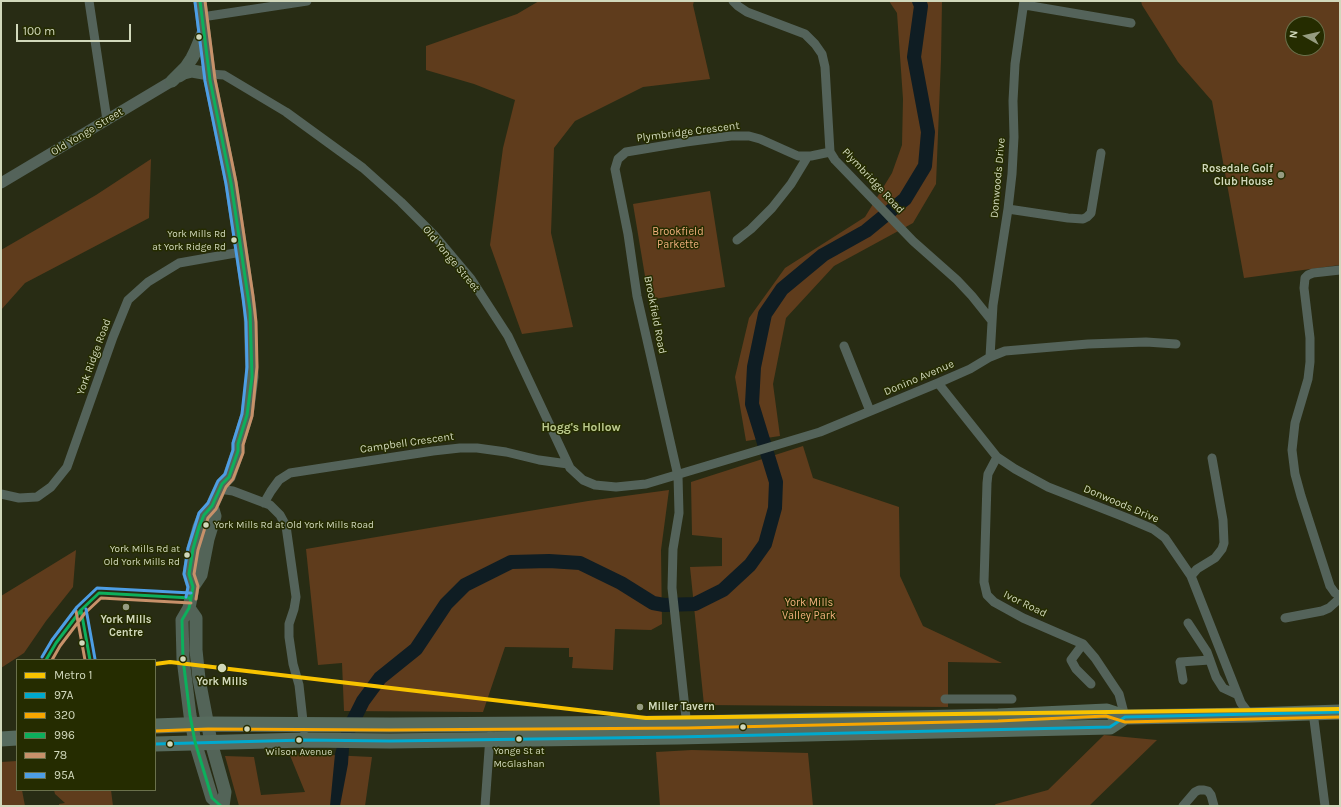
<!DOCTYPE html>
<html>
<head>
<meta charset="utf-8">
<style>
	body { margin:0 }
	#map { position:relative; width:1341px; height:807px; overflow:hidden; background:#282c14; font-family:Karla,sans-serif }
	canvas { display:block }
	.frame { position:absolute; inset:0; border:2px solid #d1d8bb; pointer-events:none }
	.legend { position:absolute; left:16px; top:659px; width:140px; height:132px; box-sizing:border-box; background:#252c00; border:1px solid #6a714b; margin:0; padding:5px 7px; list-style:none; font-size:12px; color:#d1d8bb }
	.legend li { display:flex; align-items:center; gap:8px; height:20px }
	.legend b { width:20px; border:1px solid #6a714b }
	.north { position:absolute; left:1285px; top:16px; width:40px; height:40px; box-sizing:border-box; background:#252c00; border:1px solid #6a714b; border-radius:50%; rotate:278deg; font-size:11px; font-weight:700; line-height:16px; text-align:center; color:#d1d8bb }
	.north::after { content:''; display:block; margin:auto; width:14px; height:18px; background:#969c81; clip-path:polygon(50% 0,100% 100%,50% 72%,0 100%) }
	.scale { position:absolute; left:16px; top:24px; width:115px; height:18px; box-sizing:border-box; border:2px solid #d1d8bb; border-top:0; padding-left:5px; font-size:12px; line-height:14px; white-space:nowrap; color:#d1d8bb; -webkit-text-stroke:3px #252c00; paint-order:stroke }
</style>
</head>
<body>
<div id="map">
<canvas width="1341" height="807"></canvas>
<div class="frame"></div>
<ul class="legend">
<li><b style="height:5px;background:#f8c300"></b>Metro 1</li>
<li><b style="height:5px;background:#00a9ce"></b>97A</li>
<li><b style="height:5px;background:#f7a600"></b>320</li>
<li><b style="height:5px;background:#0daf5c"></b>996</li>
<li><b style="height:5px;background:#c7916a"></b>78</li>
<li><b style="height:5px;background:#4d9ee5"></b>95A</li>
</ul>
<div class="north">N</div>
<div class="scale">100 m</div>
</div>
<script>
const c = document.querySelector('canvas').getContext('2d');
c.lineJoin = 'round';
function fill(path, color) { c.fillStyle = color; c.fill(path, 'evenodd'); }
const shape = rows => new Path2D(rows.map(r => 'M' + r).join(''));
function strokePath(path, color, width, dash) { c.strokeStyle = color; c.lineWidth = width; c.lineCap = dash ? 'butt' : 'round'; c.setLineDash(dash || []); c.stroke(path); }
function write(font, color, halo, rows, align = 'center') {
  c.font = font + ' Karla,sans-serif'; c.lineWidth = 3; c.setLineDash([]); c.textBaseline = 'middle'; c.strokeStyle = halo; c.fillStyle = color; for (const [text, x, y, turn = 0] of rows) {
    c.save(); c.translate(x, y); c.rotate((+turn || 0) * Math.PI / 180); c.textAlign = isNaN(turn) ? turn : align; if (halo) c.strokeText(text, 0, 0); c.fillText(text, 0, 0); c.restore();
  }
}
fill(shape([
	[539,1,694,1,693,5,710,79,643,87,575,121,554,148,551,233,573,327,522,334,490,245,503,148,515,100,474,84,426,70,426,46,517,14],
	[889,1,942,1,941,60,936,184,913,223,834,266,786,318,773,384,780,436,746,441,735,377,749,318,785,268,865,217,892,173,902,145,903,99,897,13],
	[1141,1,1340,1,1340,265,1244,278,1212,101,1178,62,1142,5],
	[1293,24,1317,24,1317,48,1293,48],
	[151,159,149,218,25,283,1,310,1,250,96,195],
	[710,191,725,287,649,300,633,204],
	[803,446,813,478,899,507,900,576,923,626,1002,663,948,662,948,707,704,705,690,567,722,566,722,538,692,535,691,482],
	[669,490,661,550,662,624,651,630,615,629,613,670,572,668,573,657,569,657,569,648,505,647,483,712,344,711,342,663,318,665,306,549,588,501],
	[76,550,73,587,46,621,24,653,1,668,1,596],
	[1104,735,1157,740,1089,806,993,806,996,804,1048,790],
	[692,750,808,753,813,806,660,806,656,752],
	[289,753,372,757,365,806,239,806,225,756,254,757,261,795,305,792],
	[17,761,17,790,22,790,25,806,1,806,1,762],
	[54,790,111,790,113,806,59,806,59,804,65,803,55,794]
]), '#5f3c1c');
fill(shape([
	[357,713,355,728,349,748,348,764,340,806,330,806,335,754,339,739,343,726]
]), '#0f1d23');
strokePath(shape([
	[349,729,363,701,380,678,416,649,446,604,465,585,511,562,549,561,580,563,621,583,653,603,664,605,695,604,723,590,750,565,765,544,775,508,776,482,752,404,754,367,765,314,782,289,823,255,866,231,905,199,925,166,928,132,914,57,921,6,919,1]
]), '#0f1d23', 14);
strokePath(shape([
	[89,1,107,120],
	[733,1,738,6,747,12,805,34,815,44,822,54,825,67,830,152,835,160,913,241,957,280,972,296,992,321],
	[1025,5,1131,23],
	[202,17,307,1],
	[209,74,224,75,286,112,363,168,401,202,434,235,471,279,508,336,570,468,583,480,595,485,616,487,646,484,820,432,938,383,970,369,990,357,1005,351,1088,344,1146,342,1176,344],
	[1008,209,1068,218,1083,219,1087,217,1091,213,1101,153],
	[737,240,751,229,772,208,791,184,808,156],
	[1340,270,1313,273,1308,275,1305,278,1304,288,1310,338,1310,362,1308,379,1295,423,1292,450,1295,474,1301,496,1330,586,1335,593,1340,596],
	[844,346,870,411],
	[990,357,993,305,1008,209,1012,174,1014,137,1013,101,1015,64,1024,1],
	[938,383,997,457,1015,469,1048,487,1127,518,1153,529,1165,538,1191,576,1241,703,1250,715],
	[997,457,988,474,987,483,984,582,987,595,994,602,1023,618,1083,644,1095,658,1119,694,1125,717],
	[219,489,233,491,270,505,280,515,286,526,296,597,294,609,289,624,289,637,293,664,299,685,304,730],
	[1,494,19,498,37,497,51,487,67,467,113,337,128,300,148,282,179,263,241,252],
	[264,503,271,491,279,480,290,473,433,451,460,448,477,448,506,452,539,460,568,464],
	[1191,576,1197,569,1215,558,1222,549,1224,543,1223,520,1212,458],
	[1285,618,1322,611,1329,608,1340,598],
	[1188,623,1207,652,1216,677,1223,688,1238,695],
	[1083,644,1071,660,1076,669,1091,684],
	[1183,680,1180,662,1210,660],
	[945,699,1012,699],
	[1313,712,1325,806],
	[687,727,672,588,673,549,679,513,678,476,637,296,628,234,615,169,618,159,626,152,686,142,731,136,749,136,760,139,798,156,811,156,830,152],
	[485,806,490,736],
	[1183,806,1195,792,1199,790,1204,790,1208,791,1211,795,1214,806]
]), '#54635a', 9);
strokePath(shape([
	[1,183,172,81]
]), '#54635a', 11);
strokePath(shape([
	[200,1,210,80,231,183,250,310,251,345,252,377,247,415,238,444,238,451,229,477,222,484,212,506,204,515,199,527,193,549,189,574,193,587,191,598,189,608,182,620,183,659,190,715,195,742,212,798,221,806],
	[179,76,184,73,192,71,209,74],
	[172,81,186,67,192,58,195,52,203,33],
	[193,587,201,575,208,539,215,516,212,506],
	[189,608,196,618,196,650,199,679,211,742,225,792,223,806]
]), '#536458', 13);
strokePath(shape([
	[155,726,208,724,390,725,687,723,998,716,1107,711,1125,717,1250,715,1340,712],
	[1,739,17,738],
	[155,744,305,740,390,741,677,737,1110,727,1125,717]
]), '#576b5e', 15);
strokePath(shape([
	[155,744,305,740,390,741,677,737,1110,727,1125,717,1340,712]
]), '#00a9ce', 3);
strokePath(shape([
	[155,731,208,729,390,730,687,728,998,721,1106,716,1125,722,1340,717]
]), '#f7a600', 3);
strokePath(shape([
	[200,1,210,80,231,183,250,310,252,377,247,415,238,444,238,451,229,477,222,484,212,506,204,515,199,527,193,549,189,574,193,587,191,598,189,608,182,620,183,659,190,715,195,742,212,798,221,806],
	[81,610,90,660],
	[46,660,56,643,81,610,99,593,191,598]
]), '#0daf5c', 3);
strokePath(shape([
	[196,599,198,586,194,574,198,550,208,518,216,509,226,487,233,479,243,453,243,445,252,416,257,367,256,322,253,296,236,182,215,79,205,1],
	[76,611,85,660],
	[52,660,60,646,85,613,101,598,191,603]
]), '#c7916a', 3);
strokePath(shape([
	[186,597,188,587,184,574,188,548,199,513,208,503,218,481,225,474,233,450,233,443,242,414,247,367,246,322,243,298,226,184,205,81,195,2],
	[86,609,95,659],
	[42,657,52,640,77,607,97,588,191,593]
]), '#4d9ee5', 3);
strokePath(shape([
	[155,664,170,662,646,718,1340,709]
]), '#f8c300', 4);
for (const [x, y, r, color] of [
	[199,37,3.5,"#d1d8bb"],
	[1281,175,4,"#969c81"],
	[234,240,3.5,"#d1d8bb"],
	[206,525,3.5,"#d1d8bb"],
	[187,555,3.5,"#d1d8bb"],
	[126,607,4,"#969c81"],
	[82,643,3.5,"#d1d8bb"],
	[183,659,3.5,"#d1d8bb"],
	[222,668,5,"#d1d8bb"],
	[640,707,4,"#969c81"],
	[743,727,3.5,"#d1d8bb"],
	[247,729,3.5,"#d1d8bb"],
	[519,739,3.5,"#d1d8bb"],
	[299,740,3.5,"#d1d8bb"],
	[170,744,3.5,"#d1d8bb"]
]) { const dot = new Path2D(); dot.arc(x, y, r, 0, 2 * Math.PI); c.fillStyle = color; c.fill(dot); strokePath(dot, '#252c00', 1.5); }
write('10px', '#d1d8bb', '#252c00', [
	["York Mills Rd",226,234],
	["at York Ridge Rd",226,247],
	["York Mills Rd at Old York Mills Road",214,525,"left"],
	["York Mills Rd at",180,549],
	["Old York Mills Rd",180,562],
	["Yonge St at",519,751,"center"],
	["McGlashan",519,764,"center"],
	["Wilson Avenue",299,752,"center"]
], 'right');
write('11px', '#d1d8bb', '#252c00', [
	["Old Yonge Street",87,132,-31],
	["Plymbridge Crescent",688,132,-7],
	["Donwoods Drive",998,178,-85],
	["Plymbridge Road",873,181,47],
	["Old Yonge Street",451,259,50],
	["Brookfield Road",655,315,79],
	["York Ridge Road",94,357,-70],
	["Donino Avenue",919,378,-23],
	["Campbell Crescent",407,443,-8],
	["Donwoods Drive",1121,504,23],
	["Ivor Road",1025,604,26]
]);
write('bold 11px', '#d1d8bb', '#252c00', [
	["Rosedale Golf",1273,169],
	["Club House",1273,182],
	["York Mills",126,620,"center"],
	["Centre",126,633,"center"],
	["Miller Tavern",648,707,"left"]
], 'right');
write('11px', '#f0af7c', '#252c00', [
	["Brookfield",678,232],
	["Parkette",678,245],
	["York Mills",809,603],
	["Valley Park",809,616]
]);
write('bold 11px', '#d1d8bb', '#252c00', [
	["York Mills",222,682]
]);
write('bold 12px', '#bcca8e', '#252c00', [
	["Hogg's Hollow",581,428]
]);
</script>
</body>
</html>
